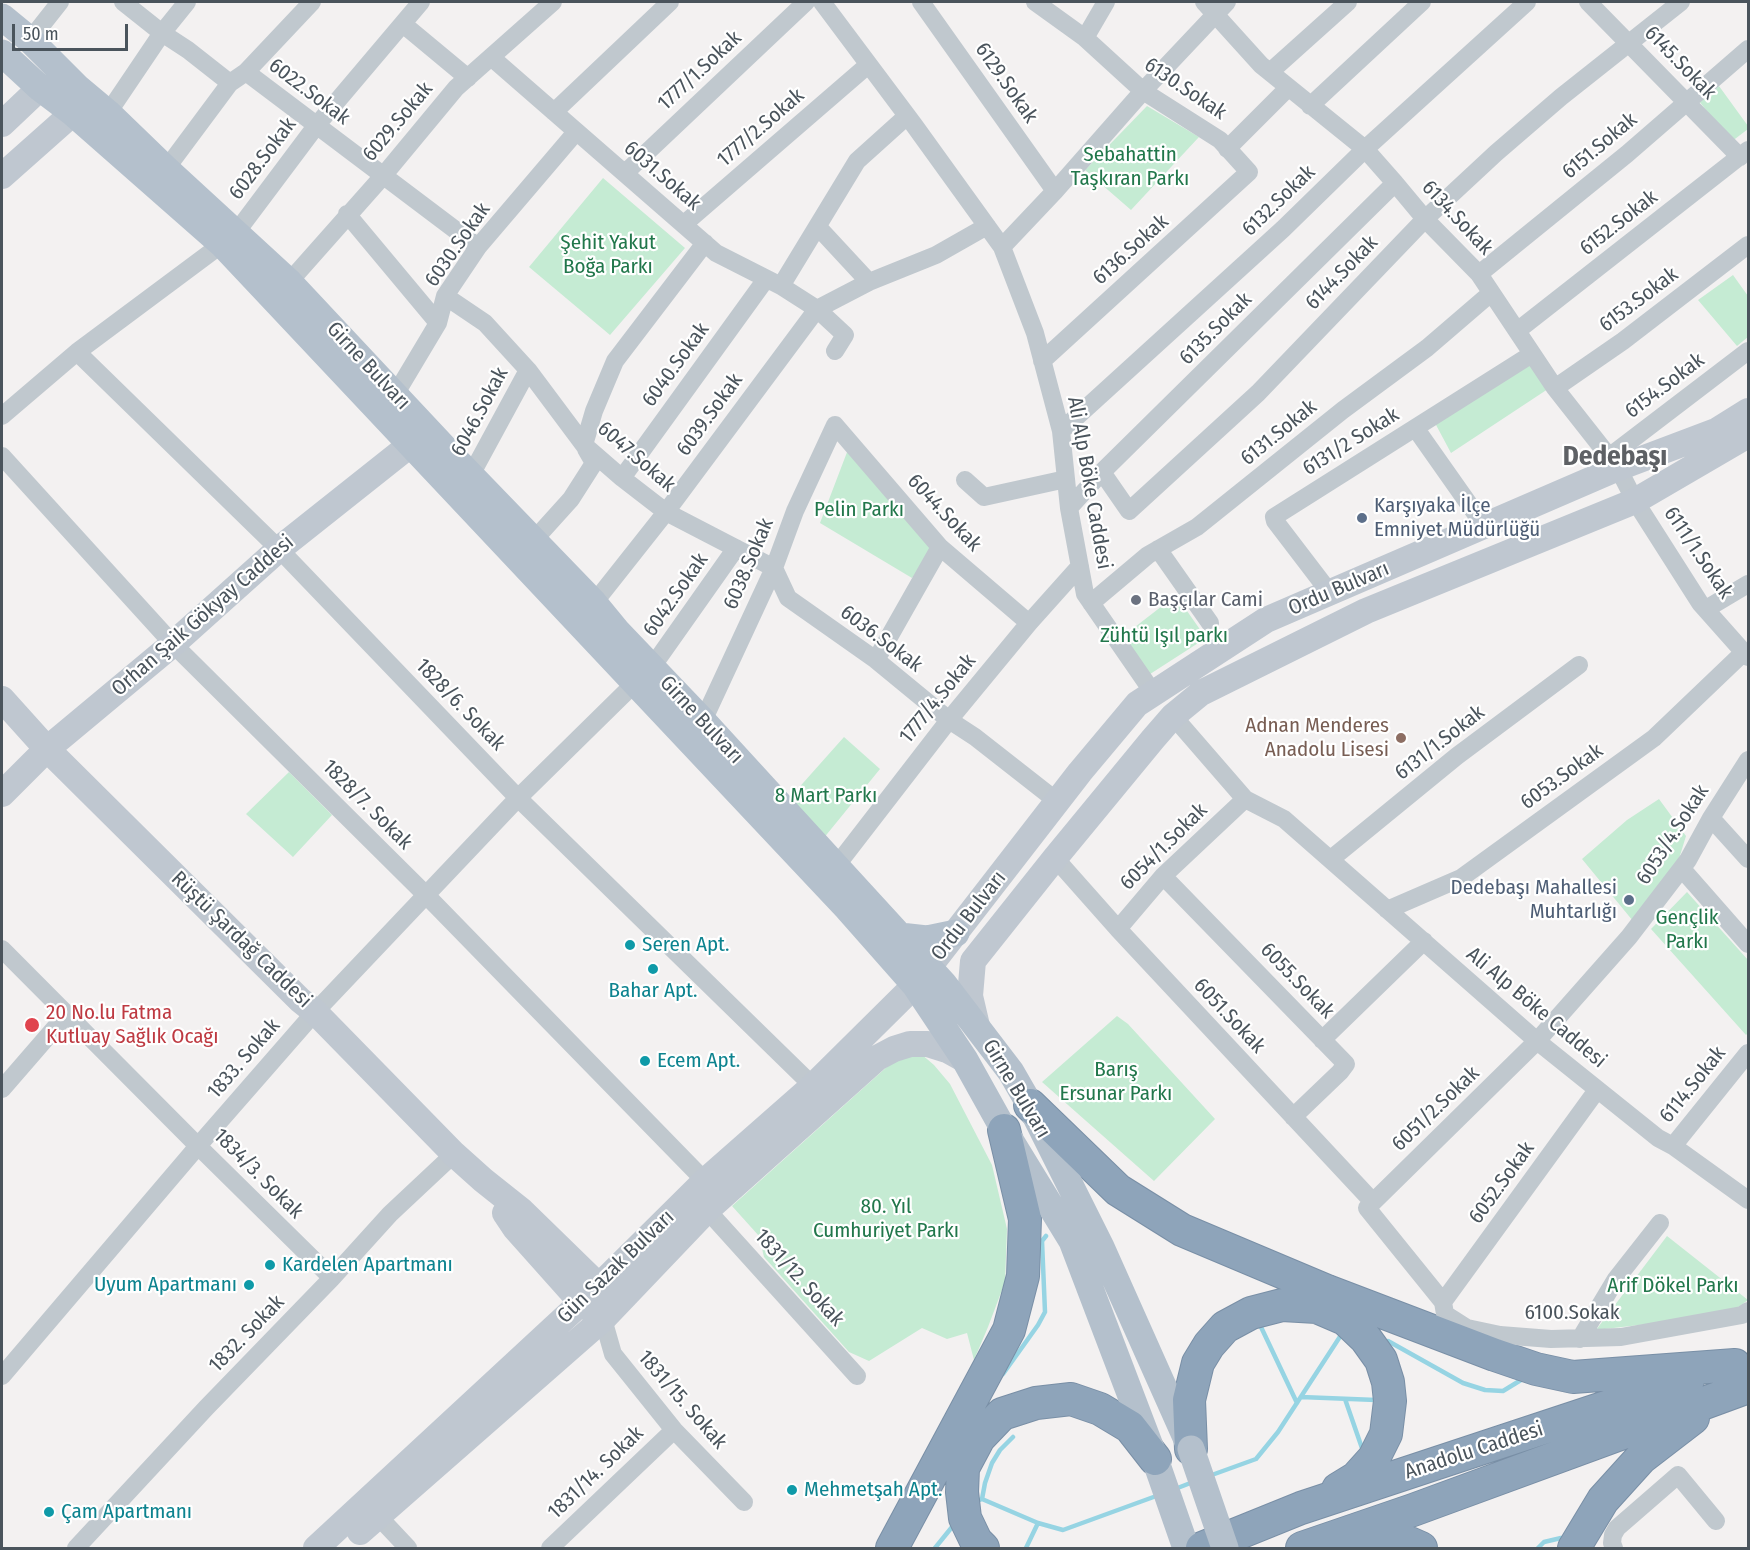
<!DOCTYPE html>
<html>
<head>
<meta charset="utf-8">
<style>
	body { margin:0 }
	#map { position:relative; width:1750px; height:1550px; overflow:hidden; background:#f3f1f1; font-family:"Fira Sans Condensed",sans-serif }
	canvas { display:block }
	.frame { position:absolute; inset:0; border:3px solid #4a545c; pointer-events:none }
	.scale { position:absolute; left:12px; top:24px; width:116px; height:27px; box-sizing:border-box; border:3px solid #4a545c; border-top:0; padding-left:8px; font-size:18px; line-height:21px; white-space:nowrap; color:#4a545c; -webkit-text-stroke:4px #fff; paint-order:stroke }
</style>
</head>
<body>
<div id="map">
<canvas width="1750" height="1550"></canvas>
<div class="frame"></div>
<div class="scale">50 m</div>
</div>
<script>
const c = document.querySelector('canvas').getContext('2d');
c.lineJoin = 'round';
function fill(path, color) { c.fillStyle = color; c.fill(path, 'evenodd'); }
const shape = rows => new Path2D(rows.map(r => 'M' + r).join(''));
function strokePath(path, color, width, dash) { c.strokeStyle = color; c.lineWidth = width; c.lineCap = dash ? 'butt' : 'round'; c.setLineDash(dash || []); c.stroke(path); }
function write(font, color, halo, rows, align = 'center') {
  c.font = font + ' "Fira Sans Condensed",sans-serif'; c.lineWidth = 4.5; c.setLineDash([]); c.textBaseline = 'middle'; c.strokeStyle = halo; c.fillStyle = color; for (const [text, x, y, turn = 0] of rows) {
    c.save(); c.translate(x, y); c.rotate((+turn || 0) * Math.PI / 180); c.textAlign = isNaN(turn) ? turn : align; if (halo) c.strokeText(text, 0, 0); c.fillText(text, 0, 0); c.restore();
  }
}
fill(shape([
	[1719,86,1748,126,1748,129,1731,142,1699,101],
	[1147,106,1199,137,1131,210,1085,170],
	[603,178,685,248,610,335,529,267],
	[1733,275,1748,296,1748,337,1737,346,1698,300],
	[1533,358,1551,387,1451,453,1435,423],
	[849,447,934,549,912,578,820,523],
	[1175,596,1187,611,1206,638,1147,676,1122,637],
	[844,737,880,769,823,839,787,801],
	[289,772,332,815,293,857,246,814],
	[1659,799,1686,836,1678,862,1633,921,1582,859,1627,820],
	[1687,892,1748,960,1748,1033,1746,1035,1651,929],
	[1117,1016,1128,1024,1215,1119,1154,1181,1042,1082],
	[920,1053,934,1065,950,1084,992,1165,1007,1229,1005,1282,988,1327,974,1360,967,1333,947,1339,922,1328,869,1361,849,1352,764,1257,759,1236,732,1206,899,1056],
	[1667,1236,1748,1300,1733,1311,1674,1321,1596,1330]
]), '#c5ebd3');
strokePath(shape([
	[1261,1327,1297,1403],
	[1388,1341,1463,1383,1485,1390,1503,1391,1521,1380],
	[1003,1374,1038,1325,1045,1312,1042,1241,1046,1236],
	[1301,1397,1376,1400],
	[1345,1399,1363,1451],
	[1209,1476,1256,1459,1278,1432,1343,1332],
	[1175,1489,1193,1482],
	[982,1499,985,1483,992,1463,1000,1450,1013,1437],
	[977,1501,982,1499,1038,1523,1063,1530,1159,1495],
	[935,1548,952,1527],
	[1026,1548,1038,1523],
	[1538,1548,1544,1542,1561,1538]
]), '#96d4e3', 4.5);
const highway = shape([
	[1030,1105,1118,1190,1182,1230,1327,1291,1495,1355,1536,1369,1573,1377,1735,1365],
	[1191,1449,1189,1400,1198,1363,1209,1345,1225,1327,1251,1313,1282,1305,1317,1307,1345,1319,1366,1339,1381,1360,1388,1382,1390,1401,1386,1434,1374,1458,1356,1478,1338,1489],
	[1355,1537,1377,1536,1396,1537,1421,1548],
	[892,1548,1009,1330,1023,1276,1025,1219,1004,1130],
	[983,1548,976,1541,965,1518,962,1492,963,1468,979,1438,1002,1414,1036,1403,1071,1399,1100,1409,1130,1427,1155,1459],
	[1202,1548,1301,1508,1688,1380],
	[1302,1548,1413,1510,1748,1387],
	[1574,1548,1603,1500,1641,1458,1693,1418]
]);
strokePath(highway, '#798fa6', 34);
strokePath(shape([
	[123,2,162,33,188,50,230,83,246,72,478,247],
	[822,2,914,125,1002,247,1035,333,1061,431,1069,508,1085,594,1154,694],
	[921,2,1055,191],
	[1035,2,1085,38,1143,91,1220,140,1249,172,1042,361],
	[1204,2,1261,65,1365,149,1395,183,1425,219,1479,274,1555,388,1618,468,1635,501,1700,603,1748,657],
	[1588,2,1740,157],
	[403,24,468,78],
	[1085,38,1106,2],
	[30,40,60,2],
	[491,57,716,253,781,286,817,309,845,335,835,351],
	[246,72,312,2],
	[1270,72,1348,2],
	[1310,106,1422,2],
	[554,112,670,2],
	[108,113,162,33,187,2],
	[1227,149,1288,88],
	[166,169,230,83],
	[625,173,806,2],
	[347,214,438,323],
	[684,224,868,65],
	[818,227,869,282],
	[235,234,316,126,421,2],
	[1002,247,1055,191,1143,91,1227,2],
	[1479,274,1627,154,1748,49],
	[289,282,383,176,456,88,553,2],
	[781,286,857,161,907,116],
	[445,296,485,323,528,370,584,445,622,478,666,512,774,568],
	[1517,331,1748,150],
	[77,352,279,549,518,798,813,1086],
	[1555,388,1623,341,1748,245],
	[395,395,438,323,445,296,478,247,576,132],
	[2,416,77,352,222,244],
	[1416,429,1485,527],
	[1061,431,1283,229,1365,149,1527,2],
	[584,445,594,411,615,361,705,243],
	[2,456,173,644,426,895,705,1181],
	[1609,457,1748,351],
	[1102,472,1129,511,1258,393,1425,219,1496,153,1561,97,1681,2],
	[471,475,528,370],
	[622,478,766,279],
	[965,480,984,497,1066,479],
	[1069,508,1102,472,1395,183],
	[534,540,571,499,594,463,586,449],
	[1158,549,1210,623],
	[774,568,788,598,876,660,949,720,975,737,1058,802],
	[1330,593,1275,521,1274,517,1532,354],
	[594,603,666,512,817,309,869,282,936,255,987,226],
	[1091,603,1148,555,1197,527,1343,410,1427,348,1491,293],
	[1706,609,1748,584],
	[876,660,940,547],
	[652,667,736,548],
	[1173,716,1245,799,1284,819,1537,1041,1658,1138,1673,1146,1748,1200],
	[703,721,774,568,795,511,835,425,940,547,1029,623],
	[1711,818,1748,859],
	[1055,858,1118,929,1373,1202],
	[1331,859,1457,756,1579,665],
	[837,865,949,720,1029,623,1080,566],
	[1682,869,1748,944],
	[1163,876,1346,1064,1340,1072,1293,1117],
	[1387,910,1461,878,1654,738,1744,652],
	[1118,929,1163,876,1245,799],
	[2,949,198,1146,332,1278],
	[1322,1040,1424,941],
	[2,1089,67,1014],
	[1673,1146,1748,1053],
	[707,1210,857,1376],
	[1443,1302,1367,1208,1537,1041,1629,937,1688,860,1711,818,1748,760],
	[1443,1302,1445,1314,1467,1328,1500,1335,1551,1339,1621,1337,1742,1315,1748,1311],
	[1443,1302,1597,1090],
	[603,1319,613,1354,674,1430,744,1502],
	[1580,1339,1616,1279,1660,1223],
	[2,1376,198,1146,315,1012,518,798,635,683],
	[377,1515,408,1548],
	[76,1548,206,1408,332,1278,390,1214,454,1154],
	[550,1548,674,1430],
	[1614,1548,1612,1543,1613,1535,1617,1528,1678,1475,1716,1521]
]), '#c0c8ce', 18);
strokePath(shape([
	[2,124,40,88],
	[2,176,73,113,76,92],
	[2,699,47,749,300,1000,315,1012,454,1154,483,1180,522,1211,599,1286,603,1319],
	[2,794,47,749,173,644,279,549,410,445],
	[977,1026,970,996,973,961,1055,858,1153,739,1173,716,1201,693,1366,611,1635,501,1748,435],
	[505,1213,515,1228,581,1302,594,1312],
	[360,1532,603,1319,707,1210,877,1058,894,1049,910,1044,928,1044,947,1050,965,1060],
	[316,1548,599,1286,705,1181,813,1086,915,985,1080,772,1137,704,1266,620,1618,468,1716,431,1748,411]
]), '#bfc7d0', 26);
strokePath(shape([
	[2,17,30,40,77,87,108,113,166,169,289,282,452,456,594,603,617,631,703,721,943,983,1011,1072,1030,1105,1101,1247,1188,1442],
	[2,53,40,88,73,113,222,244,847,908,915,985,965,1060,1004,1130,1072,1241,1155,1459,1186,1548],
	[900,936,927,939,956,933]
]), '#b4c0cc', 27);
strokePath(highway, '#8ea4ba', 32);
strokePath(shape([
	[1191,1449,1225,1548]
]), '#b4c0cc', 27);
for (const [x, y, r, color] of [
	[1362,518,6,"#5c6f8a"],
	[1136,600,6,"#6b7280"],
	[1401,738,6,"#8d6e63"],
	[1629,900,6,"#5c6f8a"],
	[630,945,6,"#0f9aa8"],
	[653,969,6,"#0f9aa8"],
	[32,1025,8,"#e0444e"],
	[645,1061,6,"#0f9aa8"],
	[270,1265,6,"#0f9aa8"],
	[249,1285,6,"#0f9aa8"],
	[792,1490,6,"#0f9aa8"],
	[49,1512,6,"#0f9aa8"]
]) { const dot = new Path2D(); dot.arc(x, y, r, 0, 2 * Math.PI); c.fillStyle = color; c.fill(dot); strokePath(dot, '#fff', 2); }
write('21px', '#4a545c', '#fff', [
	["6145.Sokak",1680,63,46],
	["1777/1.Sokak",700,71,-43],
	["6129.Sokak",1006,83,55],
	["6130.Sokak",1185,89,34],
	["6022.Sokak",309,92,37],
	["6029.Sokak",398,122,-50],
	["1777/2.Sokak",761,128,-41],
	["6151.Sokak",1600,146,-40],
	["6028.Sokak",263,159,-53],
	["6031.Sokak",662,176,41],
	["6132.Sokak",1279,201,-44],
	["6134.Sokak",1457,218,47],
	["6152.Sokak",1619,223,-38],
	["6030.Sokak",458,245,-55],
	["6136.Sokak",1131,250,-42],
	["6144.Sokak",1342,273,-46],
	["6153.Sokak",1639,300,-37],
	["6135.Sokak",1216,329,-45],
	["6040.Sokak",676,365,-54],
	["Girne Bulvarı",368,366,47],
	["6154.Sokak",1665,386,-37],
	["6046.Sokak",480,412,-62],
	["6039.Sokak",710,415,-54],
	["6131.Sokak",1279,433,-39],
	["6131/2 Sokak",1351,442,-32],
	["6047.Sokak",636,457,41],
	["Ali Alp Böke Caddesi",1089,483,80],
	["6044.Sokak",944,513,47],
	["6111/1.Sokak",1698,553,56],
	["6038.Sokak",749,564,-67],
	["Ordu Bulvarı",1339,589,-23],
	["6042.Sokak",676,595,-55],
	["Orhan Şaik Gökyay Caddesi",203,616,-41],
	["6036.Sokak",881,639,37],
	["1777/4.Sokak",938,699,-51],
	["1828/6. Sokak",460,705,46],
	["Girne Bulvarı",701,720,47],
	["6131/1.Sokak",1440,743,-38],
	["6053.Sokak",1562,777,-36],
	["1828/7. Sokak",367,805,45],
	["6053/4.Sokak",1673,835,-57],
	["6054/1.Sokak",1164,847,-45],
	["Ordu Bulvarı",969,916,-52],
	["Rüştü Şardağ Caddesi",241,940,44],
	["6055.Sokak",1297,981,46],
	["Ali Alp Böke Caddesi",1536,1008,40],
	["6051.Sokak",1229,1016,47],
	["1833. Sokak",244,1059,-49],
	["6114.Sokak",1693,1085,-51],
	["Girne Bulvarı",1016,1089,59],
	["6051/2.Sokak",1436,1109,-44],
	["1834/3. Sokak",258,1174,45],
	["6052.Sokak",1502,1183,-54],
	["Gün Sazak Bulvarı",616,1267,-44],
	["1831/12. Sokak",799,1278,48],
	["6100.Sokak",1572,1313],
	["1832. Sokak",247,1334,-46],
	["1831/15. Sokak",682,1400,49],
	["Anadolu Caddesi",1474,1451,-18],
	["1831/14. Sokak",596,1473,-44]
]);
write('21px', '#21774b', '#fff', [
	["Sebahattin",1130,155],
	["Taşkıran Parkı",1130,179],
	["Şehit Yakut",608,243],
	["Boğa Parkı",608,267],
	["Pelin Parkı",859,510],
	["Zühtü Işıl parkı",1164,636],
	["8 Mart Parkı",826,796],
	["Gençlik",1687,918],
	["Parkı",1687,942],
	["Barış",1116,1070],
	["Ersunar Parkı",1116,1094],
	["80. Yıl",886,1207],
	["Cumhuriyet Parkı",886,1231],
	["Arif Dökel Parkı",1673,1286]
]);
write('21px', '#4e5e75', '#fff', [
	["Karşıyaka İlçe",1374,506],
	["Emniyet Müdürlüğü",1374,530],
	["Dedebaşı Mahallesi",1617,888,"right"],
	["Muhtarlığı",1617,912,"right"]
], 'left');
write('21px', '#5b616d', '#fff', [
	["Başçılar Cami",1148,600]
], 'left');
write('21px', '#785e54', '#fff', [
	["Adnan Menderes",1389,726],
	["Anadolu Lisesi",1389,750]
], 'right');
write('21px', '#0d838f', '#fff', [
	["Seren Apt.",642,945],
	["Bahar Apt.",653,991,"center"],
	["Ecem Apt.",657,1061],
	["Kardelen Apartmanı",282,1265],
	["Uyum Apartmanı",237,1285,"right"],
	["Mehmetşah Apt.",804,1490],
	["Çam Apartmanı",61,1512]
], 'left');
write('21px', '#be3a42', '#fff', [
	["20 No.lu Fatma",46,1013],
	["Kutluay Sağlık Ocağı",46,1037]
], 'left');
write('bold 27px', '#5e6165', '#fff', [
	["Dedebaşı",1615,457]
]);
</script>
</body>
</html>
